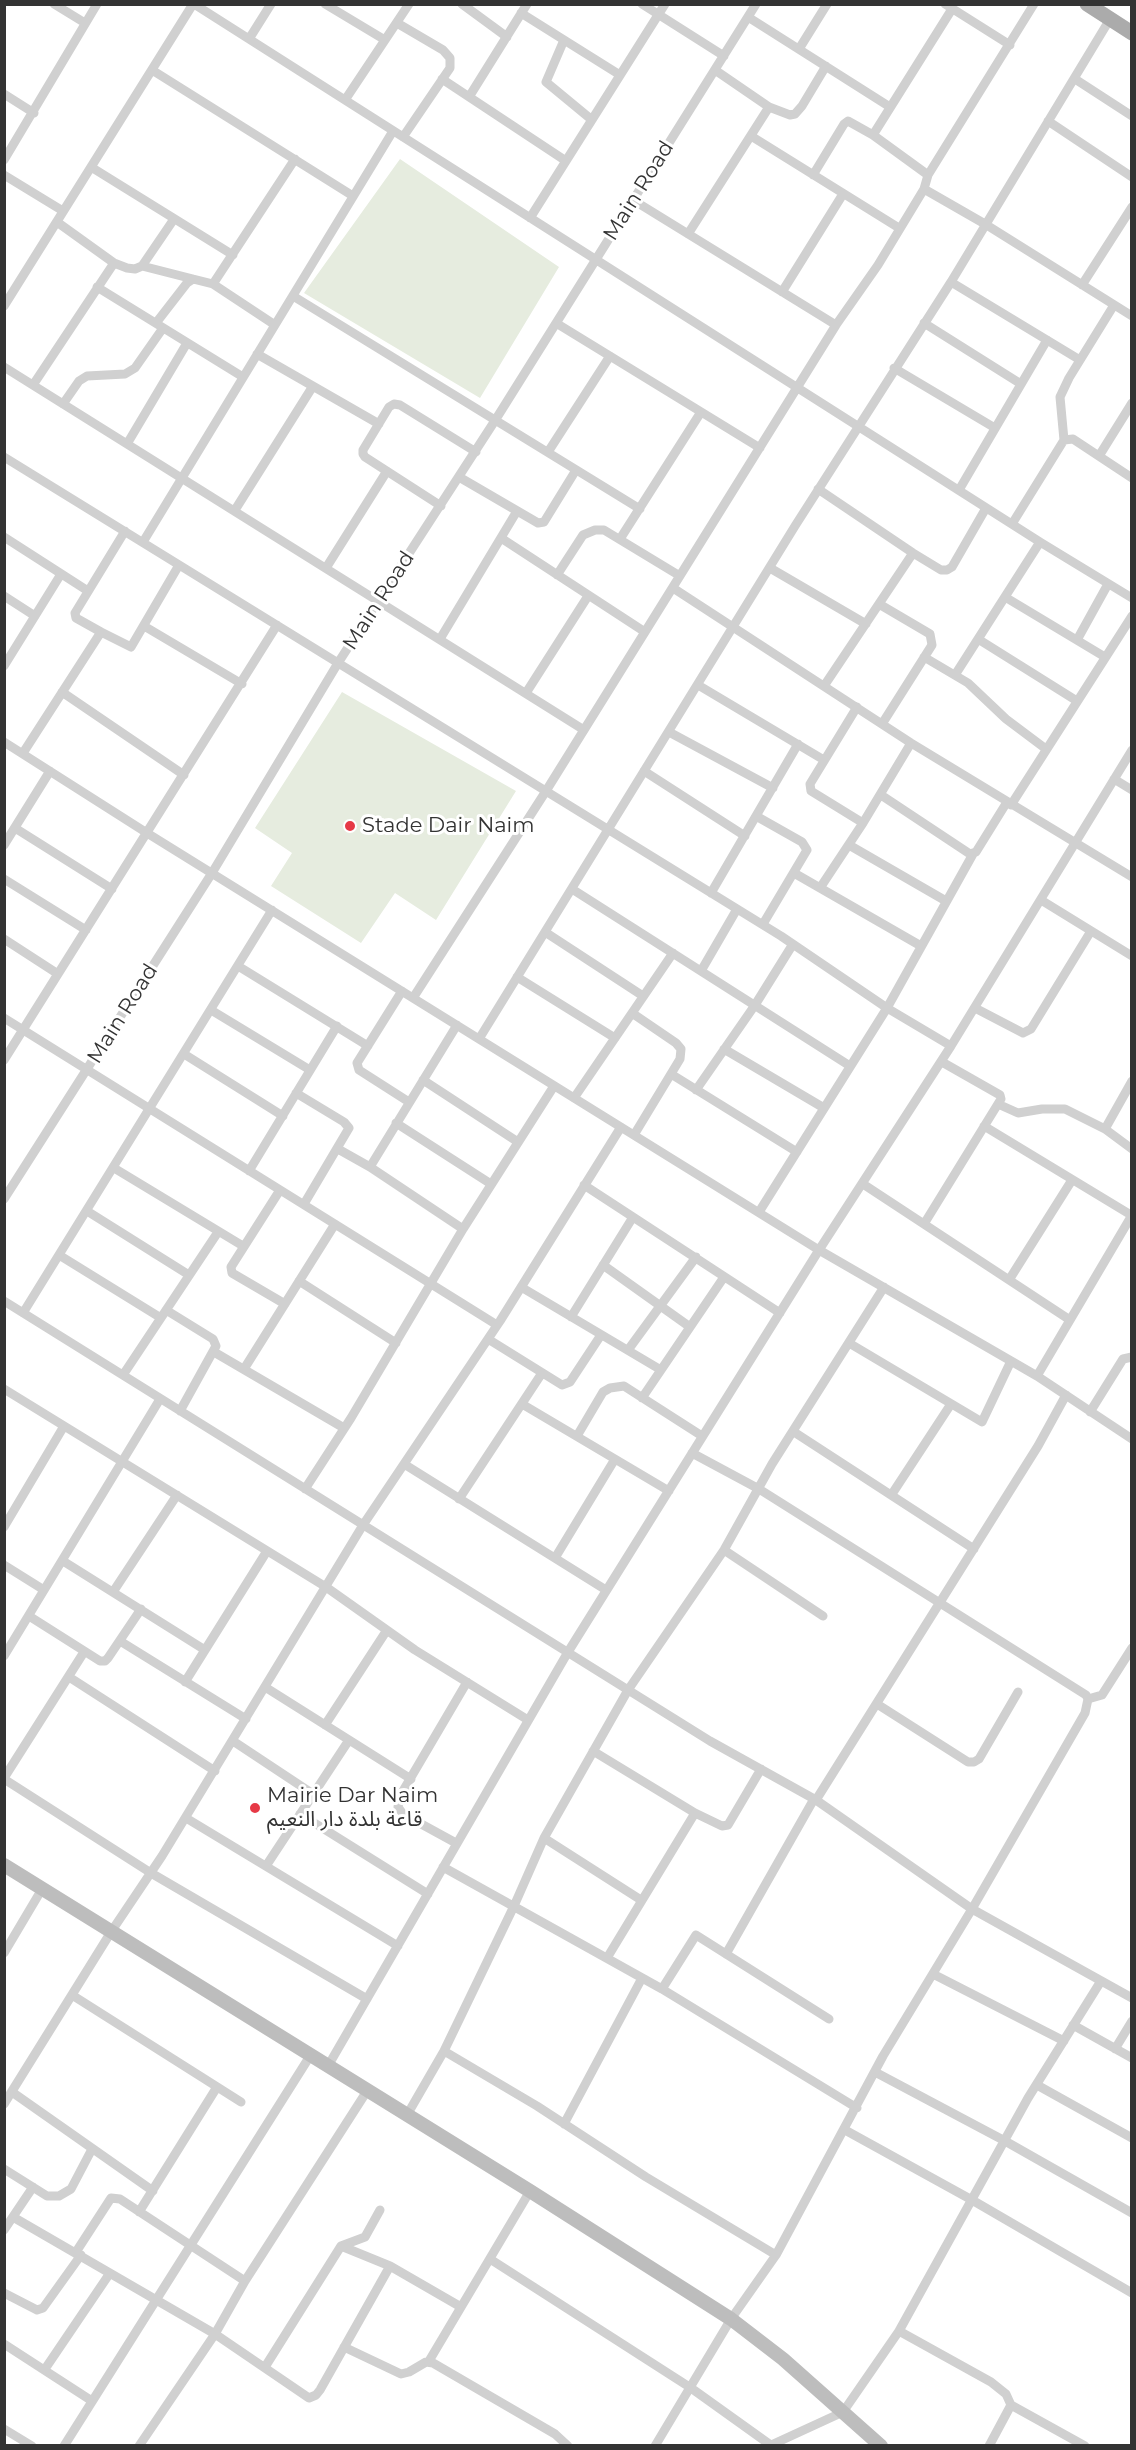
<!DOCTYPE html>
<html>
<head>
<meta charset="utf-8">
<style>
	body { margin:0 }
	#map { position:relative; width:1136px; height:2450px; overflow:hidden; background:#fff; font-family:Montserrat,sans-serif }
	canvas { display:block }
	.frame { position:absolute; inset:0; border:6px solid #333; pointer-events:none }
</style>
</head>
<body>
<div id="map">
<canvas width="1136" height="2450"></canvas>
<div class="frame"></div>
</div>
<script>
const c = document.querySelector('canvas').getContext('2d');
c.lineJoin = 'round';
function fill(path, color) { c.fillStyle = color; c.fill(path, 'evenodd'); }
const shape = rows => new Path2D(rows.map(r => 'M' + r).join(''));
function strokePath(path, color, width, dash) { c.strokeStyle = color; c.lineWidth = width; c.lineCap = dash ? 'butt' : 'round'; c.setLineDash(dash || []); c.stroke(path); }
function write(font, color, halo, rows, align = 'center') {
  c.font = font + ' Montserrat,"Noto Sans Arabic",sans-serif'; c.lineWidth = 6; c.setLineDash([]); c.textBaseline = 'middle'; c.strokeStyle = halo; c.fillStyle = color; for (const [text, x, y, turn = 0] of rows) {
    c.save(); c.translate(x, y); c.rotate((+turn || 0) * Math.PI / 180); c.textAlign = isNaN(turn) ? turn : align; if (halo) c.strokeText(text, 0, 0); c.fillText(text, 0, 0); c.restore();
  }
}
fill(shape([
	[400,159,559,267,480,398,304,293],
	[342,692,516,791,436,920,395,893,361,943,271,886,292,853,255,828]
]), '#e6ecdf');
strokePath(shape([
	[54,4,85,23],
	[194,4,1040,542],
	[325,4,385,40],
	[462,4,507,37],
	[642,4,724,56],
	[945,4,1010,45],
	[521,13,620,75],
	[748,17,890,107],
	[397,23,443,50,450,58,450,68,403,137],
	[249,39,271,4],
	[564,40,546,82,592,120],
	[799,49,827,4],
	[152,70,353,196],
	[715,70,769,107,790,115,795,114,802,106,826,66],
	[442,79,566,161],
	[1075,79,1132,116],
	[4,94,34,113],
	[469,97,527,4],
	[345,100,409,4],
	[1048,121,1132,177],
	[873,135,952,9],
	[751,136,899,228],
	[4,160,97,4],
	[91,167,233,255],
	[4,175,63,211],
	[813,175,844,124,848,121,873,135,928,175],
	[924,189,985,224,1132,316],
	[633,200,836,325],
	[530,218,665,4],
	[57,222,114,263,127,268,135,269,142,266,174,219],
	[688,234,769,107],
	[142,266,193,279],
	[951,282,1080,360],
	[213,284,295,159],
	[1082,285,1132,207],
	[97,287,243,377],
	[782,292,843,194],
	[293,296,640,509],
	[4,306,193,4],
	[156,323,187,283,193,279,213,284,275,325],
	[556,323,760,448],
	[924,323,1021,384],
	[257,354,379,424],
	[4,367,584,730],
	[894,368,995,428],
	[33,385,114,263],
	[63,404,79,381,87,376,125,374,135,368,163,328],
	[1064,440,1060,397,1069,378,1114,305],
	[127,444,187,343],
	[548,452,610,356],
	[1099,456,1132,403],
	[4,457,781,936,887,1008,951,1046,819,1250,568,1652,328,2066],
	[459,477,538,523,544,522,576,470],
	[818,489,913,553,941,570,947,570,952,567,986,508],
	[959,490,1047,340],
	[441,506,365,457,363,454,363,450,389,407,394,404,400,405,476,452],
	[235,510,313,386],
	[1012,524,1064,440,1073,439,1132,478],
	[4,537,88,591],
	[501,538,645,632],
	[620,539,701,412],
	[143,542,393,131],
	[326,568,387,471],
	[770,568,866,624],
	[557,575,583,535,595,530,604,530,680,576],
	[673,588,911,743,1132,877],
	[4,596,35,616],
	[1005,597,1105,657],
	[879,604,930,634,932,645,882,724],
	[144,626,242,684],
	[101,632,131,647,179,565],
	[440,639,517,511],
	[978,639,1077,701],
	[1077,640,1108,584],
	[924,657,968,683,1006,719,1046,749],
	[4,666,61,574],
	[955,675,1040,542,1132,598],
	[698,685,824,760],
	[824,686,913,553],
	[62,692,184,775],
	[526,693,588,596],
	[857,707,810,784,811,791,863,823],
	[669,732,773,788],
	[4,742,147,833,819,1250,1037,1376],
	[23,753,101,632,76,618,75,613,125,531],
	[644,771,745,836],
	[1114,779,1132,790],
	[881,795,970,854,976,852,1007,802],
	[1011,805,1132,616],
	[756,816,802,842,807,850,763,924],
	[15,828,112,889],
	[4,845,50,771],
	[849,845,946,901],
	[794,873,921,946],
	[4,879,86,930],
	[820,888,863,823,911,743],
	[572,889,850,1066],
	[711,893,798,744],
	[1041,900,1132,956],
	[545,932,643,996],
	[4,939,58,974],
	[238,966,368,1046],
	[701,971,737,909],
	[517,977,615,1038],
	[402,991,357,1063,359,1070,409,1102],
	[413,998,546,791,836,325,878,265,924,189,928,175,1034,4],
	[975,1008,1023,1033,1031,1029,1091,931],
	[211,1010,310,1070],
	[632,1013,676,1043,681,1049,680,1059,634,1135],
	[4,1018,497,1325],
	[479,1039,795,526,951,282,1110,19],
	[951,1046,1132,750],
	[724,1049,824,1108],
	[184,1054,283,1116],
	[4,1060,277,625],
	[671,1074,797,1152],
	[423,1080,518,1142],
	[696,1090,755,1005,793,944],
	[296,1093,344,1122,349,1128,304,1204],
	[574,1098,673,953],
	[998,1104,1018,1113,1042,1109,1065,1109,1105,1129,1132,1149],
	[396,1123,491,1184],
	[984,1126,1131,1215],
	[1105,1129,1132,1081],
	[338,1149,370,1167,463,1229],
	[370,1167,457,1025],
	[114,1168,243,1246],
	[249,1171,337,1026],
	[863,1184,1070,1320],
	[584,1185,780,1313],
	[280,1190,231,1267,232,1273,285,1304],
	[4,1199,212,873,338,663,496,419,756,4],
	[87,1211,189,1275],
	[759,1212,887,1008,973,854],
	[1132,1215,1037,1376,1132,1439],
	[924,1224,1001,1099,1000,1095,942,1062],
	[59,1255,161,1318],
	[603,1265,690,1327],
	[1009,1280,1072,1180],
	[299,1281,396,1343],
	[521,1287,661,1370],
	[4,1301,710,1741,816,1800,972,1909,1132,1998],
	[166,1310,213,1339,216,1346,180,1411],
	[23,1313,272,910],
	[571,1317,633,1217],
	[488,1339,562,1385,570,1382,601,1335],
	[849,1343,982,1422,1011,1361],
	[628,1350,696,1257],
	[214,1352,344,1428],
	[244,1369,335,1224],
	[123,1375,218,1232],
	[4,1389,326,1587,415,1650,528,1720],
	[642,1398,724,1277],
	[522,1404,669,1491],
	[1090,1412,1123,1359,1132,1357],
	[794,1432,974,1549],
	[577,1436,603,1392,610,1388,624,1386,702,1436],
	[404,1464,606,1590],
	[305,1489,351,1418,463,1229,554,1086],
	[892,1494,951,1404],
	[459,1499,542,1373],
	[4,1527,64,1426],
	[724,1550,823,1616],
	[555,1558,615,1459],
	[63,1561,205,1650],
	[4,1565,44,1590],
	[113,1592,177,1495],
	[29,1616,100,1661,105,1661,108,1658,141,1609],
	[120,1641,246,1719],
	[4,1656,160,1399],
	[69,1677,215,1771],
	[185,1682,267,1551],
	[265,1687,411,1779],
	[1088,1699,1102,1695,1132,1648],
	[877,1704,968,1762,974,1762,979,1759,1018,1692],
	[325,1725,387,1630],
	[233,1741,313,1794],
	[593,1751,695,1813,722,1826,728,1825,761,1769],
	[4,1778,84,1652],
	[4,1779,151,1873,367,1999],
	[816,1800,1038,1446,1066,1395],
	[300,1814,428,1894],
	[186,1818,398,1946],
	[544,1838,641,1900],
	[456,1843,403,1814,398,1807,400,1796,467,1682],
	[266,1866,349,1740],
	[443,1867,662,1989,857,2108],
	[4,1953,42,1889],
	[726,1954,814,1799],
	[607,1958,695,1813],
	[933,1974,1064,2041],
	[662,1989,696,1935,829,2019],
	[72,1995,241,2102],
	[1073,2025,1132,2058],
	[1115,2049,1132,2021],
	[444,2051,537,2106,646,2177,776,2255],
	[875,2072,1005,2141,1132,2213],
	[1037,2085,1132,2138],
	[12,2092,153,2191],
	[4,2104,111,1932,162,1856,363,1525,500,1321,621,1127],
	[407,2115,444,2051,514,1906,544,1838,628,1690,724,1550,772,1464,884,1287],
	[564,2124,642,1978],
	[845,2130,972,2200,1132,2293],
	[4,2169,47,2196,59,2196,71,2189,92,2149],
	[139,2212,217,2087],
	[13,2217,215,2334,309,2398,316,2395,320,2390,390,2266],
	[4,2230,33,2187],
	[341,2246,390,2266,461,2307],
	[76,2252,111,2198,120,2199,245,2281],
	[490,2259,691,2388,772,2446],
	[4,2293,37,2310,43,2308,81,2255],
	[899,2331,991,2382,1006,2394,1011,2405,989,2446],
	[4,2344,92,2401],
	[344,2347,401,2374,409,2372,426,2362,433,2363,555,2434,568,2446],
	[429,2361,530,2191],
	[265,2367,341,2246,365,2237,380,2210],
	[45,2369,110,2273],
	[1011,2405,1085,2446],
	[4,2429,32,2446],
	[64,2446,310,2056],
	[139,2446,215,2334,245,2281,367,2091],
	[655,2446,731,2319,776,2255,883,2056,972,1909,1085,1713,1088,1699,1086,1695,759,1489,692,1453],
	[769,2446,843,2412,899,2331,1028,2098,1101,1981]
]), '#d0d0d0', 9);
strokePath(shape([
	[4,1865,530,2191,731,2319,783,2359,881,2446]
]), '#bdbdbd', 14);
strokePath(shape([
	[1087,4,1132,33]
]), '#ababab', 15);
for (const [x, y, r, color] of [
	[350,826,6,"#e63946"],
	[255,1808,6,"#e63946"]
]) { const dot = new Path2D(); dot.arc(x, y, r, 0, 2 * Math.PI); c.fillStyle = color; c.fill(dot); strokePath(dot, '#fff', 2); }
write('21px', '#333', '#fff', [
	["Main Road",639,191,-58],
	["Main Road",379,601,-57],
	["Main Road",123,1014,-58]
]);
write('21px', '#333', '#fff', [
	["Stade Dair Naim",362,826],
	["Mairie Dar Naim",267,1796],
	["قاعة بلدة دار النعيم",267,1820]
], 'left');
</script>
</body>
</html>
